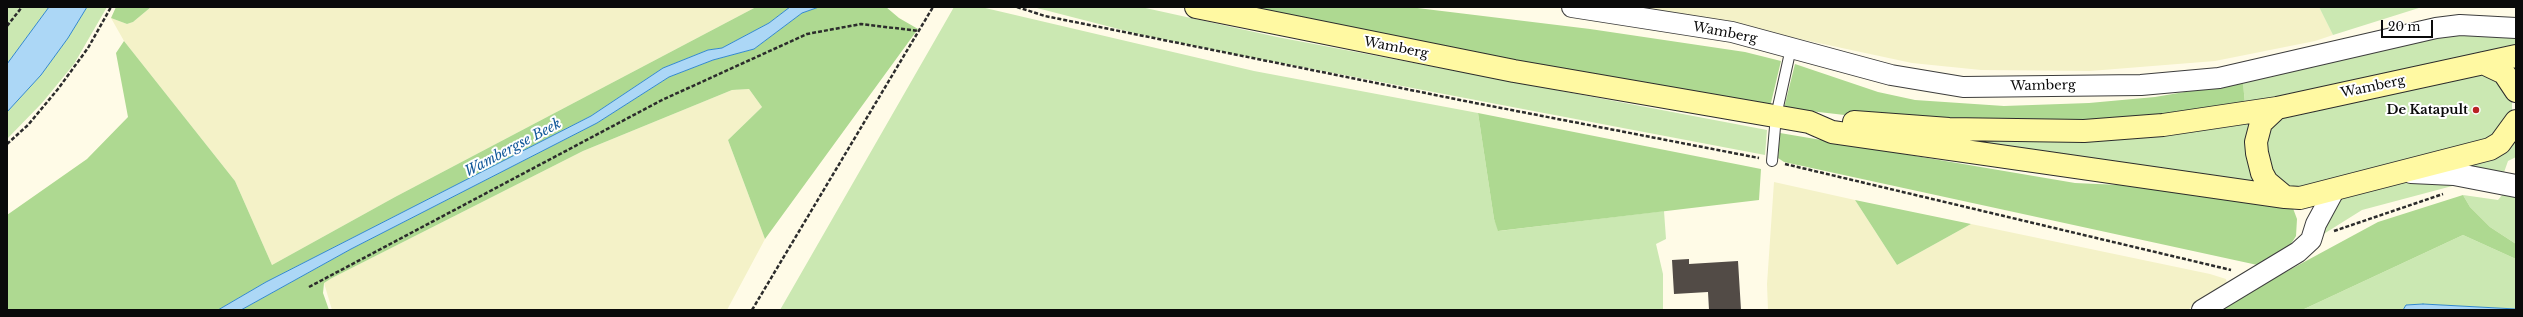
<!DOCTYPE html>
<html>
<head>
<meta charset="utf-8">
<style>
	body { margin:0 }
	#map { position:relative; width:2523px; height:317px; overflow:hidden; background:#fffbe7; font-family:"Libre Baskerville",serif }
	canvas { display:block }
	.frame { position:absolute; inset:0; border:8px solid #0a0a0a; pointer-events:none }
	.scale { position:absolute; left:2381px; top:20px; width:52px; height:18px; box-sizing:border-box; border:2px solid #0a0a0a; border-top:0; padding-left:5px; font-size:12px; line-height:14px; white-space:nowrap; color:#0a0a0a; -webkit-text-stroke:3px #fff; paint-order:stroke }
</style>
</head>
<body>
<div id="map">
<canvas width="2523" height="317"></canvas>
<div class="frame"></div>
<div class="scale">20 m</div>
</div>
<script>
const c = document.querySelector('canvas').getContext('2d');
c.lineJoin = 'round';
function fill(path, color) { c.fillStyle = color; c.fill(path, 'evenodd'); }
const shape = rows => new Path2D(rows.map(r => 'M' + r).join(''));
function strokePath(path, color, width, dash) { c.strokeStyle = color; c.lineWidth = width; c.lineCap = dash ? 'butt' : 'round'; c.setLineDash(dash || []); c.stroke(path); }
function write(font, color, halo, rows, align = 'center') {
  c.font = font + ' "Libre Baskerville",serif'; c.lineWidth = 4; c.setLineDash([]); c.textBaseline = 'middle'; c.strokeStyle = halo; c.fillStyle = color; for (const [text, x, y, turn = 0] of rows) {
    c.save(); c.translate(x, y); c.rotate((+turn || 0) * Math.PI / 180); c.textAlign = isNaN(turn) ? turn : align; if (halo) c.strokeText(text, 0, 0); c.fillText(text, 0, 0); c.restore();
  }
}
fill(shape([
	[151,7,756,7,395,197,272,265,235,181,124,41,111,18,127,24,133,22],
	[1649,7,2319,7,2333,35,2315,41,2215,61,2090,71,1981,70,1912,63,1725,23,1651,13],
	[749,89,762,107,728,140,765,239,727,310,332,310,324,283,332,278,583,151,732,90],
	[1774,182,1855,200,1897,265,1971,224,2210,274,2226,279,2228,287,2187,310,1768,310,1767,284]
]), '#f4f2c8');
fill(shape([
	[7,7,49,7,7,64],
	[87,7,107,7,74,64,42,103,7,139,7,112,41,75,68,38],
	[954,7,981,7,1254,71,1478,113,1494,219,1499,231,1664,211,1666,239,1656,244,1663,274,1663,310,780,310],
	[1033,7,1141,7,1277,37,1767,130,1765,155,1244,56,1138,34],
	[2319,7,2422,7,2333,35],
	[2516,33,2516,47,2245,105,2243,82,2429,35],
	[2487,73,2509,92,2512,103,2512,115,2488,145,2305,191,2286,187,2269,173,2266,135,2278,118],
	[2249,117,2256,189,1949,144,1949,134],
	[2516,129,2516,157,2508,161,2502,178,2429,167],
	[2444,178,2456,185,2362,210,2322,235,2332,204,2349,192,2385,184],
	[2508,188,2516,190,2516,244,2490,227,2470,207,2463,195,2498,200],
	[2463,235,2516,259,2516,309,2423,304,2406,305,2403,310,2302,310]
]), '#cbe8b2');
fill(shape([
	[116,7,151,7,133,22,127,24,111,18],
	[756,7,790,7,769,23,722,48,708,50,663,68,591,116,266,282,218,310,7,310,7,215,87,159,128,117,116,53,124,41,235,181,272,265,395,197],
	[819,7,886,7,899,18,918,29,765,239,728,140,762,107,749,89,732,90,583,151,332,278,324,283,323,293,329,310,241,310,351,249,597,123,669,77,713,60,754,49,802,13],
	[1228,7,1409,7,1590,29,1745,52,1781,61,1770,107],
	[1795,64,1878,92,1915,100,2004,106,2089,103,2155,97,2243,82,2245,105,2085,126,1862,117,1784,108],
	[1478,113,1761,169,1759,200,1498,231,1494,219],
	[1780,133,2075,183,2164,187,2291,203,2297,219,2296,236,2281,260,2262,266,1784,162,1778,158],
	[2463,195,2470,207,2490,227,2516,244,2516,259,2463,235,2302,310,2222,310,2269,281,2378,222],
	[1855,200,1971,224,1897,265]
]), '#aed991');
const water = shape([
	[49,7,87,7,68,38,41,75,7,112,7,64,49,7],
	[790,7,819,7,802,13,754,49,713,60,669,77,597,123,351,249,241,310,218,310,266,282,591,116,663,68,708,50,722,48,769,23,790,7],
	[2423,304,2516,309,2516,310,2403,310,2406,305,2423,304]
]);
fill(water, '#acd7f6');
strokePath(water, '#3288cd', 1);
fill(shape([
	[1689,259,1689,264,1738,261,1741,310,1709,310,1708,292,1674,294,1672,260]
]), '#524b46');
const service = shape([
	[1772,161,1776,116,1791,48]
]);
const minor = shape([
	[1572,7,1732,32,1891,75,1963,87,2141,85,2219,78,2436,28,2460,25,2516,28],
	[2202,310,2298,252,2311,240,2316,224,2335,189]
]);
const tertiary = shape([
	[2411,172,2454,174,2516,186]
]);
const secondary = shape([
	[1196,7,1514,71,1809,122,1832,132,2285,197,2300,198,2490,149,2500,143,2516,121],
	[2483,63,2504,73,2516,91],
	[2277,108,2261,123,2256,142,2257,153,2262,173,2267,182,2285,197],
	[1854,122,1949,129,2084,131,2163,125,2277,108,2516,56]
]);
strokePath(service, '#3d3d3d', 12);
strokePath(minor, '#3d3d3d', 22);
strokePath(tertiary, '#3d3d3d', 24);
strokePath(secondary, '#2c2c2c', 24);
strokePath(shape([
	[1017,7,1045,16,1465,101,1759,158],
	[7,26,22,7],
	[7,144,28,125,58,89,88,48,111,7],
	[1785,164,2231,270],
	[2334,231,2443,194],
	[309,287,662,100,807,34,861,24,919,31],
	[752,310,933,7]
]), '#2c2c2c', 2.5, [4, 2]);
strokePath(service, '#fff', 10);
strokePath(minor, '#fff', 20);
strokePath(tertiary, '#fff', 22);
strokePath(secondary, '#fff9a2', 22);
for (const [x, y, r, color] of [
	[2476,110,4,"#b92323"]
]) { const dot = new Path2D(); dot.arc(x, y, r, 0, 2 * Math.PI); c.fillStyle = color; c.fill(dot); strokePath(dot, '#fff', 1.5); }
write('13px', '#0a0a0a', '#fff', [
	["Wamberg",1725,33,11],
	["Wamberg",1396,48,11],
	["Wamberg",2043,86,-1],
	["Wamberg",2373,87,-12]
]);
write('bold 13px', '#0a0a0a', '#fff', [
	["De Katapult",2468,110]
], 'right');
write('italic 14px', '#14599a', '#fff', [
	["Wambergse Beek",513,148,-28]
]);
</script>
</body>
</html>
